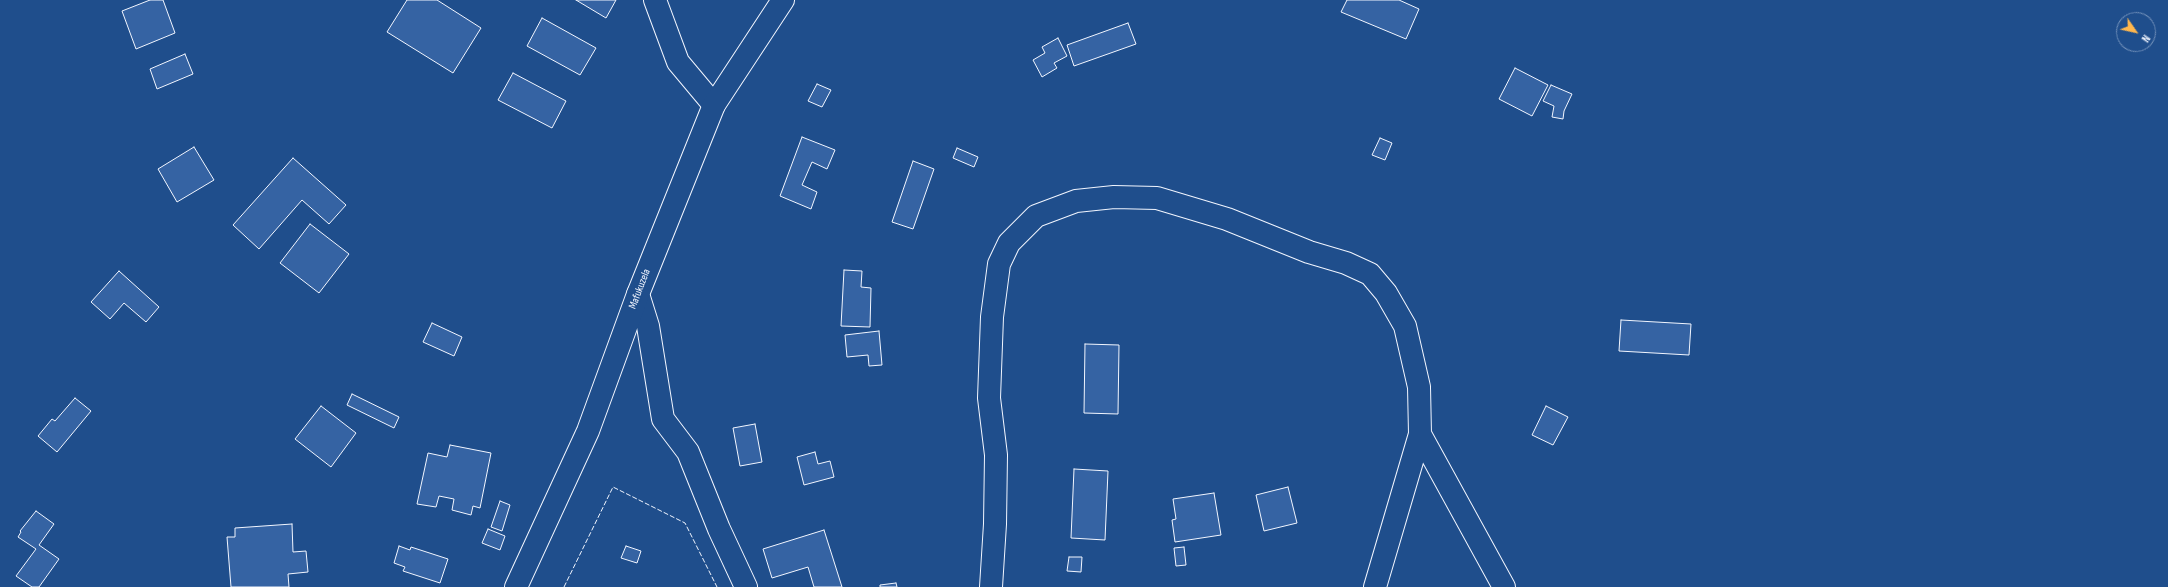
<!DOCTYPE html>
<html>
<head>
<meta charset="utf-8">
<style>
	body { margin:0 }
	#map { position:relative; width:2168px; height:587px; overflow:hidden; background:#1f4e8c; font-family:"Sofia Sans Condensed",sans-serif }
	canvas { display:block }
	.north { position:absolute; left:2116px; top:12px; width:40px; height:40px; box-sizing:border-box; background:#1f4e8c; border:1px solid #7391ba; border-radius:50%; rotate:124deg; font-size:11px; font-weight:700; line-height:16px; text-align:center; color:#f2f6ff }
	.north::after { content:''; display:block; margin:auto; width:14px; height:18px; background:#ffb74d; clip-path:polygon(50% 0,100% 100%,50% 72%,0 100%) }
</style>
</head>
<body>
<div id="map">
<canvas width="2168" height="587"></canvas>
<div class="north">N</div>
</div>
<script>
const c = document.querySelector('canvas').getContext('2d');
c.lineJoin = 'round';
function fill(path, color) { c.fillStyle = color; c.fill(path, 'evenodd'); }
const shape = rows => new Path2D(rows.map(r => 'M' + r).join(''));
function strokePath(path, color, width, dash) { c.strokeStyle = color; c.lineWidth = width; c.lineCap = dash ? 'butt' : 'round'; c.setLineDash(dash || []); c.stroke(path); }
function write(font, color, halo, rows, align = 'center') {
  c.font = font + ' "Sofia Sans Condensed",sans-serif'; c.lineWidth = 3; c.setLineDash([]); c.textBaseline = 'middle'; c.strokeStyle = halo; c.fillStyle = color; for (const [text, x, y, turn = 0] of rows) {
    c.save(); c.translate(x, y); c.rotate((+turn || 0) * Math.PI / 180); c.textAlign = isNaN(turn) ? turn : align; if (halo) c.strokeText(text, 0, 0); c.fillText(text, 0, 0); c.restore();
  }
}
const building = shape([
	[150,0,163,0,175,33,136,49,122,11,150,0],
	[407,0,437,0,481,28,453,73,387,32,407,0],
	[576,0,616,0,606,18,576,0],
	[1347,0,1399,0,1419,9,1406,39,1341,12,1347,0],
	[542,18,596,48,580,75,527,46,542,18],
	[1128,23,1136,44,1074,66,1067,45,1128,23],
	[1058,38,1067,56,1054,63,1057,68,1042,77,1033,60,1045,53,1042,47,1058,38],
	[185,54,193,74,157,89,150,69,185,54],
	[1515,68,1548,85,1532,116,1499,99,1515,68],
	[513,73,566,101,552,128,498,100,513,73],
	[817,84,831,90,822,107,808,101,817,84],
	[1551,85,1572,94,1564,111,1563,119,1552,117,1554,106,1543,101,1551,85],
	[802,137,835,150,827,169,812,162,802,185,817,192,811,209,780,196,802,137],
	[1380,138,1392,143,1385,160,1372,155,1380,138],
	[194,147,214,180,177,202,158,169,194,147],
	[957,148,978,157,974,167,953,158,957,148],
	[293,158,346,205,329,224,302,200,259,249,233,225,293,158],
	[913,161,934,169,913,229,892,222,913,161],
	[310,224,349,254,319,293,280,263,310,224],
	[844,270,862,271,861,287,871,288,870,327,841,326,844,270],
	[119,271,159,307,146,322,124,303,110,319,91,302,119,271],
	[1621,320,1691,324,1689,355,1619,351,1621,320],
	[432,323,462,337,454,356,423,342,432,323],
	[879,331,882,365,869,366,868,355,847,357,845,335,879,331],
	[1085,344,1119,345,1118,414,1084,413,1085,344],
	[352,394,399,417,394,428,347,405,352,394],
	[75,398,91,411,57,452,38,436,52,419,55,421,75,398],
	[321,406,356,433,331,467,295,439,321,406],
	[1546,406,1568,417,1553,445,1532,435,1546,406],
	[755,424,762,462,740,466,733,428,755,424],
	[450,445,491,453,480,508,473,506,471,515,452,510,454,499,439,496,436,507,417,504,428,453,447,457,450,445],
	[815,452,818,464,830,461,834,477,804,485,797,457,815,452],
	[1074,469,1108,471,1105,540,1071,538,1074,469],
	[1288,487,1297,523,1264,531,1256,495,1288,487],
	[1214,493,1221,535,1175,542,1172,520,1176,519,1173,499,1214,493],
	[500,501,510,505,502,531,491,527,500,501],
	[36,511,54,524,39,545,59,559,39,587,32,587,16,576,36,549,18,537,21,532,20,531,36,511],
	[292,524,293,552,306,551,308,572,288,574,289,587,231,587,227,537,235,537,235,528,292,524],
	[488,529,505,536,500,550,482,543,488,529],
	[824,530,842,587,814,587,808,567,772,578,763,549,824,530],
	[399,546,410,550,411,547,448,559,440,583,403,571,405,567,394,563,399,546],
	[626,546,641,551,637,563,621,558,626,546],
	[1184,547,1186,565,1176,566,1174,548,1184,547],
	[1069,557,1082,557,1081,572,1067,571,1069,557],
	[896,583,897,587,880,587,880,585,896,583]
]);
fill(building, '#3563a3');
strokePath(building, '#f2f6ff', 1);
const minor = shape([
	[655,0,678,62,714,105],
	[638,294,648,326,663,419,688,452,719,529,746,587],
	[1420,434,1504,587],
	[991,587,995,524,996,455,989,398,992,317,999,264,1009,243,1036,216,1076,201,1114,197,1157,198,1227,219,1309,252,1346,263,1370,274,1386,293,1405,326,1419,387,1420,434,1375,587]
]);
const secondary = shape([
	[516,587,588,431,638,294,714,105,783,0]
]);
strokePath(minor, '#f2f6ff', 24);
strokePath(secondary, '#f2f6ff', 24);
strokePath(minor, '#1f4e8c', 22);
strokePath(secondary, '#1f4e8c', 22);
strokePath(shape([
	[564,587,613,487,685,523,717,587]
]), '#f2f6ff', 1, [5, 2]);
write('11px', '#f2f6ff', '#1f4e8c', [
	["Mafukuzela",640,289,-69]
]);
</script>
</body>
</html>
